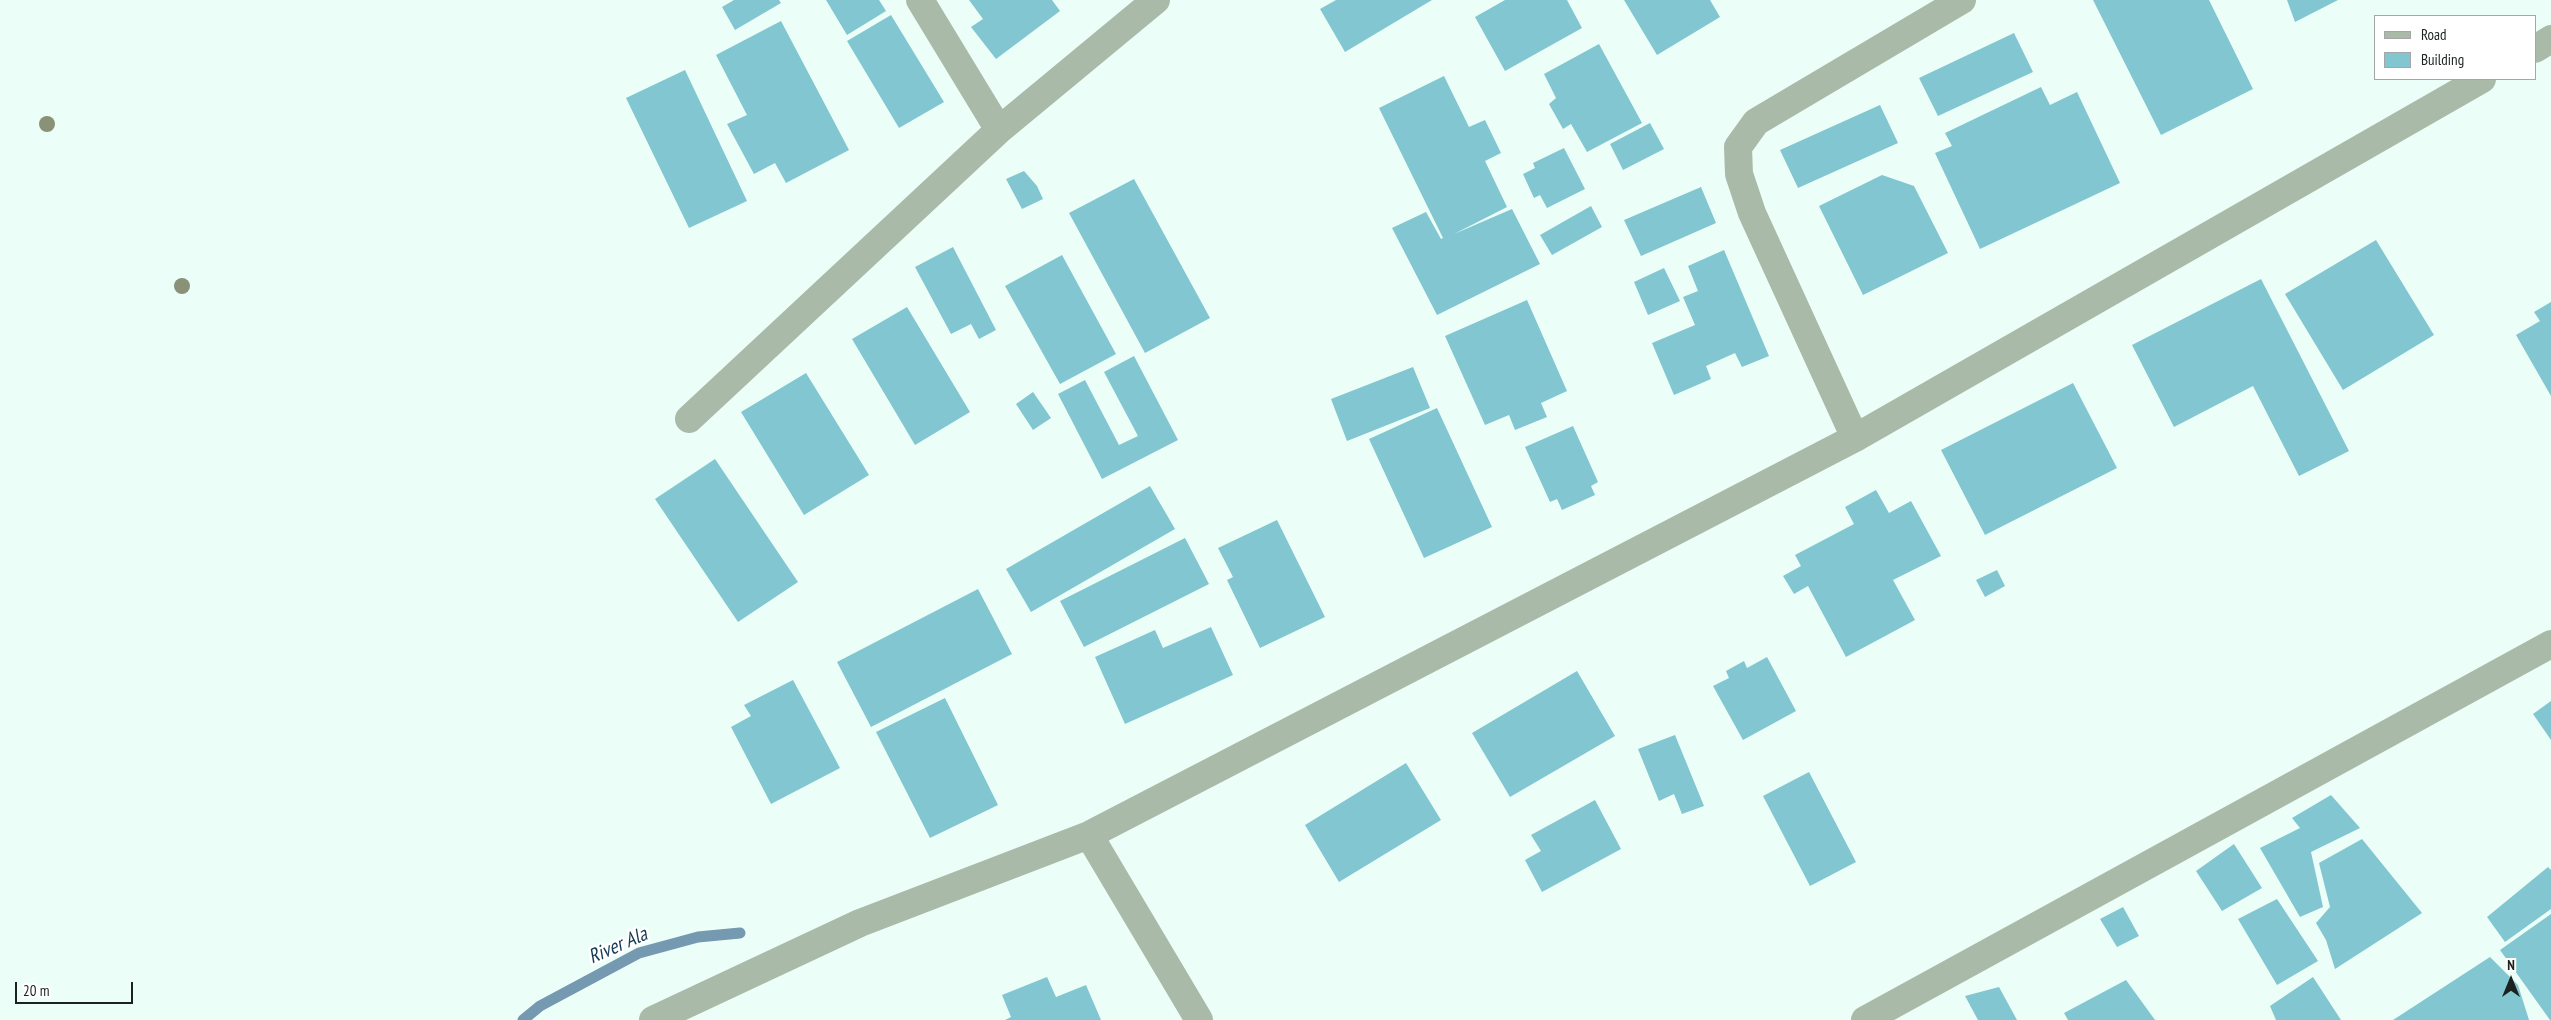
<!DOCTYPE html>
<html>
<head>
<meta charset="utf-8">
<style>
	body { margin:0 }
	#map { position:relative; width:2551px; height:1020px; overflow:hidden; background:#ecfef8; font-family:"PT Sans Narrow",sans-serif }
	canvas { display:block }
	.legend { position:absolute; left:2374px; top:15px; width:162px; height:65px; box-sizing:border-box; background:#fff; border:1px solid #a4a7a6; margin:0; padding:6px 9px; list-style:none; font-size:15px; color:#1b2220 }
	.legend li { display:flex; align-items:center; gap:10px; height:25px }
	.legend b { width:25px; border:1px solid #a4a7a6 }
	.north { position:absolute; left:2486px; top:955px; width:50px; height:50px; -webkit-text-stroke:4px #fff; paint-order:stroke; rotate:0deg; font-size:14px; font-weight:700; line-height:20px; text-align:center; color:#1b2220 }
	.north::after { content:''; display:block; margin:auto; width:18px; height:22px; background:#1b2220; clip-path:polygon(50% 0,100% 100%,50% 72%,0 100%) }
	.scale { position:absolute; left:15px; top:982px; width:118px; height:22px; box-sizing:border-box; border:2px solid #1b2220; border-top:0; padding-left:6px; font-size:15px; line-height:18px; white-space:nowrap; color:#1b2220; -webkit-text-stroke:4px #fff; paint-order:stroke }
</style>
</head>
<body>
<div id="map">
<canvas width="2551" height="1020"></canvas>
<ul class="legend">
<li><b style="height:6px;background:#aabaa8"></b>Road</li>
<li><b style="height:14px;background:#81c6d0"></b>Building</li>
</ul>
<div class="north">N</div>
<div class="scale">20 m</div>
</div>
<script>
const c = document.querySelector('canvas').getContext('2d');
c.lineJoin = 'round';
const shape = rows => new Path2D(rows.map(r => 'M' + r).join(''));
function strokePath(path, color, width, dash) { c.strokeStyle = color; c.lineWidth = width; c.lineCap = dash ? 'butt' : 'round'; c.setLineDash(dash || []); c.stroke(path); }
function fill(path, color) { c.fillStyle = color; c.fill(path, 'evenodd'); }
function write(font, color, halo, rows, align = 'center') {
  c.font = font + ' "PT Sans Narrow",sans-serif'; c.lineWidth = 5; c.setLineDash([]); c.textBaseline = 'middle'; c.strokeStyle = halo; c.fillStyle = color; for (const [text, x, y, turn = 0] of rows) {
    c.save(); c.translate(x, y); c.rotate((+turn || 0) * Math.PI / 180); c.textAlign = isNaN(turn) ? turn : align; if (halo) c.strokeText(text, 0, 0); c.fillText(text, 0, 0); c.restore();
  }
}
strokePath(shape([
	[523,1020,540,1006,639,953,698,937,740,933]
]), '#7599b1', 11);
fill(shape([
	[734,0,779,0,781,3,735,30,722,7],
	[826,0,879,0,886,11,847,35],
	[969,0,1052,0,1060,11,996,59,971,27,983,19],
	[1336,0,1432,0,1345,52,1320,9],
	[1505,0,1567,0,1582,28,1505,71,1475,17],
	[1624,0,1710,0,1720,17,1657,55],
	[2093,0,2209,0,2253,89,2161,135],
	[2287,0,2338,0,2295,22],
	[891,15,944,102,899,128,847,41],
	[781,21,849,150,786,183,775,163,754,174,727,124,747,115,716,55],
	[2014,33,2033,72,1938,116,1919,78],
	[1599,44,1642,123,1587,152,1571,124,1563,129,1549,104,1556,98,1544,74],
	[685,70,747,201,689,228,626,98],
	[1444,76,1469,127,1485,120,1501,153,1485,161,1507,207,1454,234,1512,209,1540,264,1437,315,1392,228,1426,212,1441,239,1443,238,1379,108],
	[2041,87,2050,105,2077,92,2120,183,1980,249,1935,153,1952,146,1945,133],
	[1880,105,1898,143,1798,188,1780,150],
	[1650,123,1664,149,1623,170,1610,144],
	[1564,148,1585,189,1547,208,1540,195,1534,198,1523,174,1535,168,1533,163],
	[1024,171,1037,186,1043,199,1022,209,1006,179],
	[1882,175,1914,186,1948,253,1863,295,1819,206],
	[1134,179,1210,318,1145,353,1069,213],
	[1701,187,1716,223,1641,256,1624,220],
	[1591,206,1602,227,1552,255,1540,235],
	[2376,240,2434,335,2343,390,2285,294],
	[953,247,996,330,979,339,971,324,951,334,915,267],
	[1724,250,1769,356,1742,367,1735,353,1706,366,1711,379,1674,395,1652,343,1695,325,1683,297,1698,291,1688,266],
	[1062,255,1116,354,1060,384,1005,286],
	[1664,268,1680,301,1648,315,1634,282],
	[2261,279,2349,451,2299,476,2253,386,2174,427,2132,345],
	[1527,300,1567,391,1541,403,1547,417,1515,430,1509,415,1485,425,1445,336],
	[2551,302,2551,396,2516,335,2540,321,2534,312],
	[907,307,970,412,915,445,852,339],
	[1134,356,1178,440,1102,479,1058,394,1085,380,1119,445,1138,436,1104,372],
	[1413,367,1430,408,1347,441,1331,399],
	[806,373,869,475,804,515,741,412],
	[2073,383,2117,468,1985,535,1941,450],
	[1033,392,1051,418,1033,430,1016,404],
	[1437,408,1492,527,1424,558,1369,439],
	[1573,426,1598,482,1591,486,1595,495,1562,510,1557,499,1550,502,1525,447],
	[715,459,798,582,738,622,655,499],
	[1150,486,1175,529,1031,612,1006,569],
	[1876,490,1889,513,1911,501,1941,556,1893,580,1915,620,1846,657,1808,586,1794,594,1783,576,1801,566,1795,555,1854,524,1845,507],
	[1277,520,1325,617,1260,648,1227,580,1233,577,1218,548],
	[1185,538,1209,584,1084,647,1060,601],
	[1997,570,2005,586,1985,597,1976,580],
	[978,589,1012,654,871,727,837,662],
	[1211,627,1233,675,1125,724,1095,657,1155,630,1163,648],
	[1767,657,1796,711,1743,740,1713,686,1729,678,1726,671,1744,661,1747,668],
	[1577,671,1615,736,1510,797,1472,733],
	[793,680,840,768,771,804,731,727,751,716,744,705],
	[945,698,998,805,930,838,876,732],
	[2551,701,2551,740,2533,714],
	[1675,735,1704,806,1682,814,1674,794,1659,801,1638,749],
	[1406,763,1441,820,1339,882,1305,825],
	[1809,772,1856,862,1810,886,1763,796],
	[2331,795,2360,828,2311,852,2323,907,2300,917,2260,848,2300,828,2292,818],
	[1595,800,1621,849,1542,892,1525,860,1541,851,1531,835],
	[2362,839,2422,913,2335,969,2326,940,2316,923,2330,907,2319,863],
	[2234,844,2262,888,2222,911,2196,871],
	[2548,867,2551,870,2551,909,2505,942,2487,917],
	[2277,899,2318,961,2277,985,2238,919],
	[2123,907,2139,936,2117,947,2100,919],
	[2551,914,2551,1020,2550,1020,2500,950],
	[2490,957,2518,985,2529,1020,2393,1020],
	[1047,977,1056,997,1086,985,1101,1020,1005,1020,1011,1017,1002,995],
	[2313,977,2341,1020,2276,1020,2270,1006],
	[2126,980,2155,1020,2068,1020,2064,1013],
	[1999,987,2017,1020,1978,1020,1965,996]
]), '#81c6d0');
strokePath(shape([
	[920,0,999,130],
	[2535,49,2551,39],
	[689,419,999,130,1156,0],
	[1855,438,1752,213,1739,174,1738,147,1756,122,1962,0],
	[1089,835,1199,1020],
	[653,1020,860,923,1089,835,1855,438,2482,79],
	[1865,1020,2551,644]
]), '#aabaa8', 28);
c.fillStyle = '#899177';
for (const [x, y] of [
	[47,124],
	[182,286]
]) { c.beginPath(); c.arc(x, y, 8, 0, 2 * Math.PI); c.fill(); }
write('italic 20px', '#143952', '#fff', [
	["River Ala",618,946,-24]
]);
</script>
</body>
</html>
